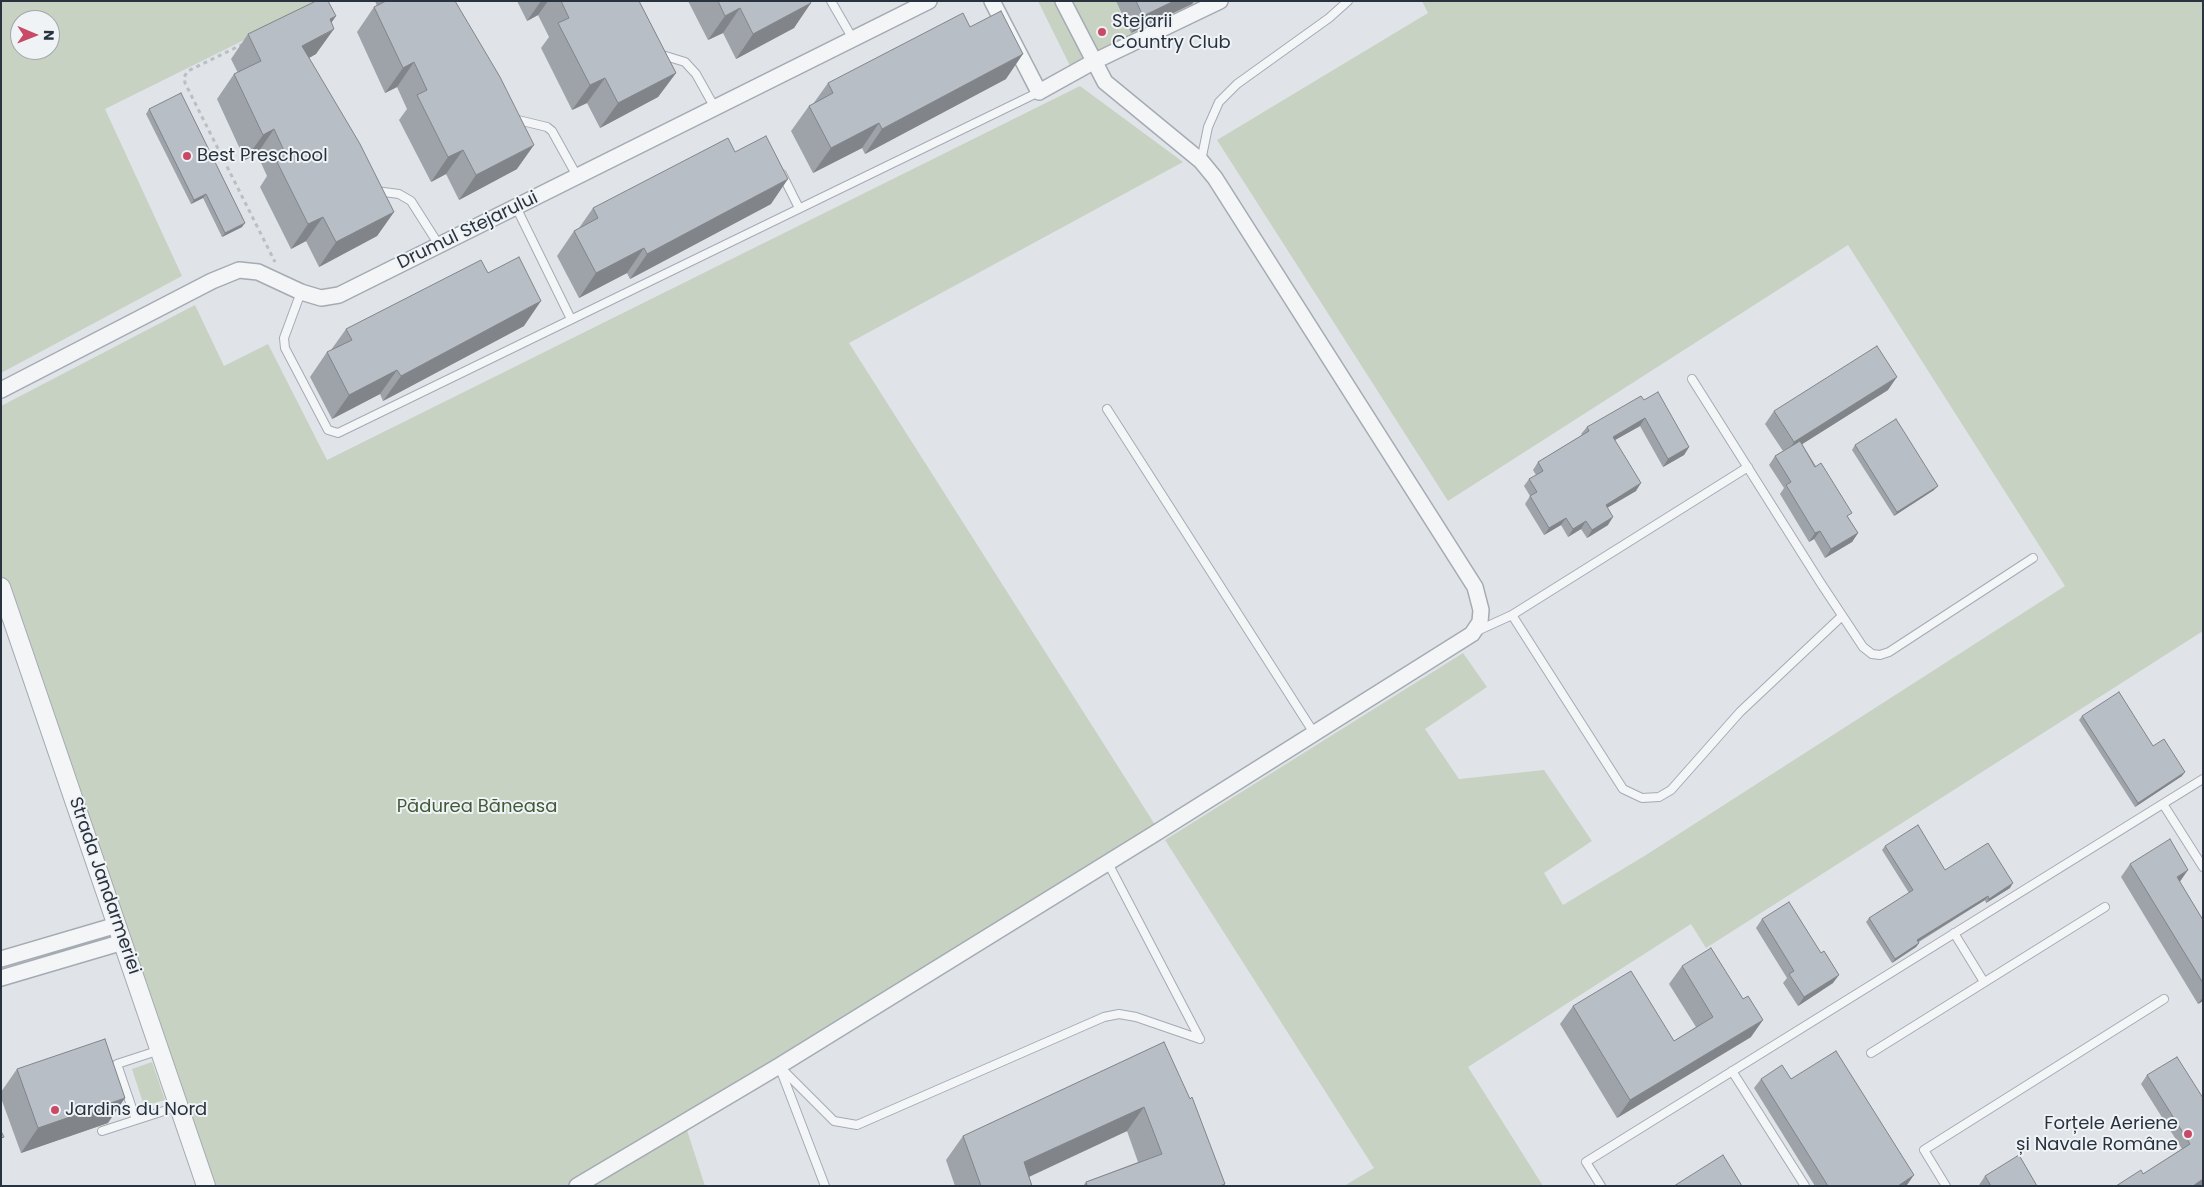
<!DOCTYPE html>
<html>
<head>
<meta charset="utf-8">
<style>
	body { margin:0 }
	#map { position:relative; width:2204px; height:1187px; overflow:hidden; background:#e0e4e9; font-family:Poppins,sans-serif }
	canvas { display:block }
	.frame { position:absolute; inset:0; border:2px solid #29333f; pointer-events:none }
	.north { position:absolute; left:10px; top:10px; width:50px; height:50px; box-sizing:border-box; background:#f0f3f6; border:1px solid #a0a6ad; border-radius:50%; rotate:91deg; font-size:14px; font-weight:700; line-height:20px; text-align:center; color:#29333f }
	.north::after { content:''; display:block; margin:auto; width:18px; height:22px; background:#c84a66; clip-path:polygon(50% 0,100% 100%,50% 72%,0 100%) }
</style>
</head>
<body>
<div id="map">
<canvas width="2204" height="1187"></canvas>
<div class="frame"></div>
<div class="north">N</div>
</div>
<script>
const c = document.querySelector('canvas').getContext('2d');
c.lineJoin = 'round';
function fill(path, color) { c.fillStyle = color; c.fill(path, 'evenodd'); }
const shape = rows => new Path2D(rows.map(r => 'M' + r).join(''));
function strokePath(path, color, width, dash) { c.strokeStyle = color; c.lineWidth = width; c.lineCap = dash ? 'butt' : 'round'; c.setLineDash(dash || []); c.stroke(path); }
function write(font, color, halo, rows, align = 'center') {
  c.font = font + ' Poppins,sans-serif'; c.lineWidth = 4; c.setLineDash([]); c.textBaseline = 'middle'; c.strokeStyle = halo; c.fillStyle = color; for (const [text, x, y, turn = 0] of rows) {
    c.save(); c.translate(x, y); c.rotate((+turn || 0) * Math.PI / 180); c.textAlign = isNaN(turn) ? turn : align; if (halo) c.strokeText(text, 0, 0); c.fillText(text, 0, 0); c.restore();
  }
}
fill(shape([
	[1,1,323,1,105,109,182,276,1,373],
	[20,20,50,20,50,50,20,50],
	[1038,1,1209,1,1073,72],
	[1422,1,2203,1,2203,631,1706,948,1691,924,1468,1067,1543,1186,1344,1186,1374,1168,1165,840,1463,653,1487,687,1425,729,1459,779,1544,770,1592,841,1544,873,1563,905,1646,855,2065,586,1848,245,1448,501,1217,140,1428,13],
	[1080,86,1183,162,849,343,1159,831,685,1124,705,1186,206,1186,1,584,1,406,195,305,224,366,268,344,327,460],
	[152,1062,165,1100,144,1106,132,1069]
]), '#c7d2c2');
const service = shape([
	[831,1,853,39],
	[659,54,685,62,696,74,715,108],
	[514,119,547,127,552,131,577,176],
	[1201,161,1208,127,1219,102,1237,84,1329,18,1348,1],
	[782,174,799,208],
	[376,191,399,194,411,201,439,245],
	[516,207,571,319],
	[301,292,284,338,285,348,328,430,338,433,1039,92],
	[1692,379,1820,582,1863,647,1872,654,1880,655,1889,652,2033,558],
	[1107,409,1314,733],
	[1512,615,1623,789,1642,798,1659,797,1671,790,1740,712,1842,616],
	[1477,631,1512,615,1748,467],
	[2163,804,2203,867],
	[1108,863,1200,1039],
	[1954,933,1984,982],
	[160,1050,117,1064,136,1120,179,1106],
	[1871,1053,2105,907],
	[779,1066,834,1121,857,1125,1104,1017,1119,1014,1136,1017,1200,1039],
	[781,1071,825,1186],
	[1732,1071,1805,1186],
	[102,1131,136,1120],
	[1601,1186,1586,1162,2203,779],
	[1946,1186,1924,1150,2164,999]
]);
const minor = shape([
	[992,1,1039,92,1093,62,1220,1],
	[1,390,212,281,239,270,258,272,301,292,321,298,339,295,929,1],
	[1,959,117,925],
	[1,978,123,942],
	[577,1186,779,1066,1159,831,1472,634,1480,622,1481,610,1475,587,1215,178,1201,161,1105,82,1063,1]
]);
const tertiary = shape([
	[1,587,206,1186]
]);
strokePath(service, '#a5abb3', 10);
strokePath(minor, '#a5abb3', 18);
strokePath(tertiary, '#a5abb3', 20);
strokePath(shape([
	[243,44,188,71,184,77,185,83,275,262]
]), '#babfc3', 3, [4, 4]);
strokePath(service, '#f3f5f7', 8);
strokePath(minor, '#f3f5f7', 15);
strokePath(tertiary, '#f3f5f7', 18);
fill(shape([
	[375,1,455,1,517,169,459,200,446,174,431,182,399,120,407,109,397,87,385,93,357,32,374,7,377,6],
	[517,1,639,1,676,73,658,97,600,128,587,103,572,110,541,48,549,37,538,15,527,21],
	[688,1,810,1,794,28,736,59,723,33,708,40],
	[1116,1,1194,1,1192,4,1131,33],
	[336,16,331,23,316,54,309,58,394,212,377,236,319,267,306,241,291,249,260,187,267,176,257,154,245,160,217,99,234,74,238,73,231,59,248,34],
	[970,27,1006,79,865,154,862,148,813,173,791,131,809,106,813,104,828,83],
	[149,109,242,227,222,237,203,198,191,204,146,114],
	[735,152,771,204,630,279,627,273,579,298,557,256,574,231,579,228,593,208],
	[488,273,524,326,383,401,380,394,332,419,310,377,327,352,331,350,346,329],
	[1888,390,1802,444,1858,533,1852,542,1825,558,1814,539,1809,542,1780,494,1784,488,1769,465,1775,456,1783,451,1765,424,1774,411],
	[1644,400,1689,447,1684,455,1663,467,1640,426,1615,440,1636,491,1607,508,1608,525,1587,538,1581,529,1568,537,1561,525,1544,535,1525,504,1530,496,1524,486,1529,479,1536,475,1533,470,1538,462,1582,435,1581,434,1587,427],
	[1855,445,1934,490,1894,516,1852,450],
	[2082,716,2153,746,2182,776,2135,807,2079,720],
	[1885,846,1945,870,2010,888,1986,903,1985,900,1919,942,1919,943,1916,947,1892,963,1866,922,1869,918,1909,893,1882,850],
	[2130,864,2180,882,2203,920,2203,1001,2198,1004,2121,877],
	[1762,919,1833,983,1798,1006,1783,983,1787,978,1756,928],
	[1682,966,1751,1037,1617,1118,1560,1024,1573,1006,1674,1041,1696,1027,1669,984],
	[1164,1042,1225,1184,1223,1186,1083,1186,1086,1182,1138,1162,1127,1131,1029,1177,1032,1186,955,1186,946,1160,963,1136],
	[17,1069,108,1123,21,1153,1,1098,1,1092],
	[2147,1075,2203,1098,2203,1184,2200,1186,2116,1186,2143,1174,2182,1149,2141,1084],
	[1761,1079,1791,1079,1907,1185,1906,1186,1815,1186,1754,1088],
	[1985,1176,2037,1186,1980,1186,1979,1185]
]), '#9ea3a9');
fill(shape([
	[541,1,548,1,538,15,527,21],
	[1174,1,1194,1,1192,4,1131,33,1143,16],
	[811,3,794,28,736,59,753,34],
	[740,8,723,33,708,40,725,16],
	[336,16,322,36,334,29,316,54,285,71,302,46,330,19],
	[1023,54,1006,79,865,154,882,129],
	[414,62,397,87,385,93,403,68],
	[676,73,658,97,600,128,618,103],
	[605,78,587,103,572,110,590,85],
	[879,123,862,148,813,173,831,148],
	[274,129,257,154,245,160,263,135],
	[534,145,517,169,459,200,476,175],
	[463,150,446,174,431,182,448,157],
	[788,179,771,204,630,279,647,254],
	[206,194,203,198,191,204,194,200],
	[394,212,377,236,319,267,336,242],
	[323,217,306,241,291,249,308,224],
	[245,223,242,227,222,237,225,233],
	[644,248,627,273,579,298,596,273],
	[541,301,524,326,383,401,401,376],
	[397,370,380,394,332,419,349,395],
	[1897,377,1888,390,1785,455,1794,442],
	[1645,418,1640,426,1608,444,1613,437],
	[1689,447,1684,455,1663,467,1668,459],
	[1641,483,1636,491,1600,512,1606,505],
	[1938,486,1934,490,1894,516,1897,512],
	[1613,517,1608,525,1587,538,1592,530],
	[1566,518,1561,525,1544,535,1549,528],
	[1586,521,1581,529,1568,537,1573,529],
	[1820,531,1814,539,1809,542,1815,533],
	[1858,533,1852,542,1825,558,1831,549],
	[2185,772,2182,776,2135,807,2138,803],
	[2188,870,2179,883,2177,877],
	[2013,883,2010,888,1986,903,1989,899],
	[1988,896,1985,900,1914,944,1917,940],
	[1919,943,1916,947,1892,963,1895,959],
	[1839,975,1833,983,1798,1006,1804,997],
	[2203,997,2203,1001,2198,1004],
	[1763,1020,1751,1037,1617,1118,1630,1100],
	[125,1098,108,1123,21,1153,38,1128],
	[1144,1107,1127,1131,1009,1186,1024,1162],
	[1914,1175,1907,1185,1906,1186,1898,1186],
	[2203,1179,2203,1184,2200,1186,2193,1186]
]), '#81858a');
const building = shape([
	[316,1,328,1,336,16,330,19,334,29,302,46,360,144,394,212,336,242,323,217,308,224,277,162,287,157,274,129,263,135,234,74,261,61,248,34,316,1],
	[386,1,455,1,500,77,534,145,476,175,463,150,448,157,417,95,427,90,414,62,403,68,374,7,386,1],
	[561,1,639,1,676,73,618,103,605,78,590,85,558,23,569,18,561,1],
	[718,1,810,1,811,3,753,34,740,8,725,16,718,1],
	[1136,1,1174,1,1143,16,1136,1],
	[1001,11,1023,54,882,129,879,123,831,148,809,106,833,93,828,83,963,13,970,27,1001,11],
	[181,93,245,223,225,233,206,194,194,200,149,109,181,93],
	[766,136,788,179,647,254,644,248,596,273,574,231,598,218,593,208,728,138,735,152,766,136],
	[519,257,541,301,401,376,397,370,349,395,327,352,352,340,346,329,481,260,488,273,519,257],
	[1877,346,1897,377,1794,442,1774,411,1877,346],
	[1658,392,1689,447,1668,459,1645,418,1613,437,1641,483,1606,505,1613,517,1592,530,1586,521,1573,529,1566,518,1549,528,1530,496,1537,492,1529,479,1543,471,1538,462,1589,431,1587,427,1641,396,1644,400,1658,392],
	[1896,419,1938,486,1897,512,1855,445,1896,419],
	[1800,441,1815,467,1821,463,1852,513,1847,516,1858,533,1831,549,1820,531,1815,533,1786,485,1791,482,1775,456,1800,441],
	[2119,692,2153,746,2164,739,2185,772,2138,803,2082,716,2119,692],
	[1918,825,1945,870,1988,843,2013,883,1989,899,1988,896,1917,940,1919,943,1895,959,1869,918,1913,890,1885,846,1918,825],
	[2170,839,2188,870,2177,877,2203,920,2203,983,2130,864,2170,839],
	[1789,902,1821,953,1824,951,1839,975,1804,997,1789,974,1794,971,1762,919,1789,902],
	[1711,948,1743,999,1748,996,1763,1020,1630,1100,1573,1006,1631,971,1674,1041,1713,1017,1682,966,1711,948],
	[105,1039,125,1098,38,1128,17,1069,105,1039],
	[1164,1042,1190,1099,1192,1097,1225,1184,1220,1186,1087,1186,1086,1182,1162,1154,1144,1107,1024,1162,1032,1186,981,1186,963,1136,1164,1042],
	[1836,1051,1914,1175,1898,1186,1828,1186,1761,1079,1782,1065,1791,1079,1836,1051],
	[2177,1057,2203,1098,2203,1179,2193,1186,2116,1186,2141,1170,2143,1174,2190,1144,2147,1075,2177,1057],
	[1,1131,4,1137,1,1138,1,1131],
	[1723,1155,1742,1186,1674,1186,1723,1155],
	[2019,1155,2037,1186,1991,1186,1985,1176,2019,1155]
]);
fill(building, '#b8bec5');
strokePath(building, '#81858a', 1);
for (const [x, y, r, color] of [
	[1102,32,5,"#c84a66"],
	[187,156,5,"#c84a66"],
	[55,1110,5,"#c84a66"],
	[2188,1134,5,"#c84a66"]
]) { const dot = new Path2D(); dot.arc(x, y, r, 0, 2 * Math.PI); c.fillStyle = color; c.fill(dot); strokePath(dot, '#f0f3f6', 2); }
write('18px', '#29333f', '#f0f3f6', [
	["Stejarii",1112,22],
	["Country Club",1112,43],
	["Best Preschool",197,156],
	["Jardins du Nord",65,1110],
	["Forțele Aeriene",2178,1124,"right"],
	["și Navale Române",2178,1145,"right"]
], 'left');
write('18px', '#29333f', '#f0f3f6', [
	["Drumul Stejarului",468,231,-26],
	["Strada Jandarmeriei",104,886,71]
]);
write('18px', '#415a37', '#f0f3f6', [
	["Pădurea Băneasa",477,807]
]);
</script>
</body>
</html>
